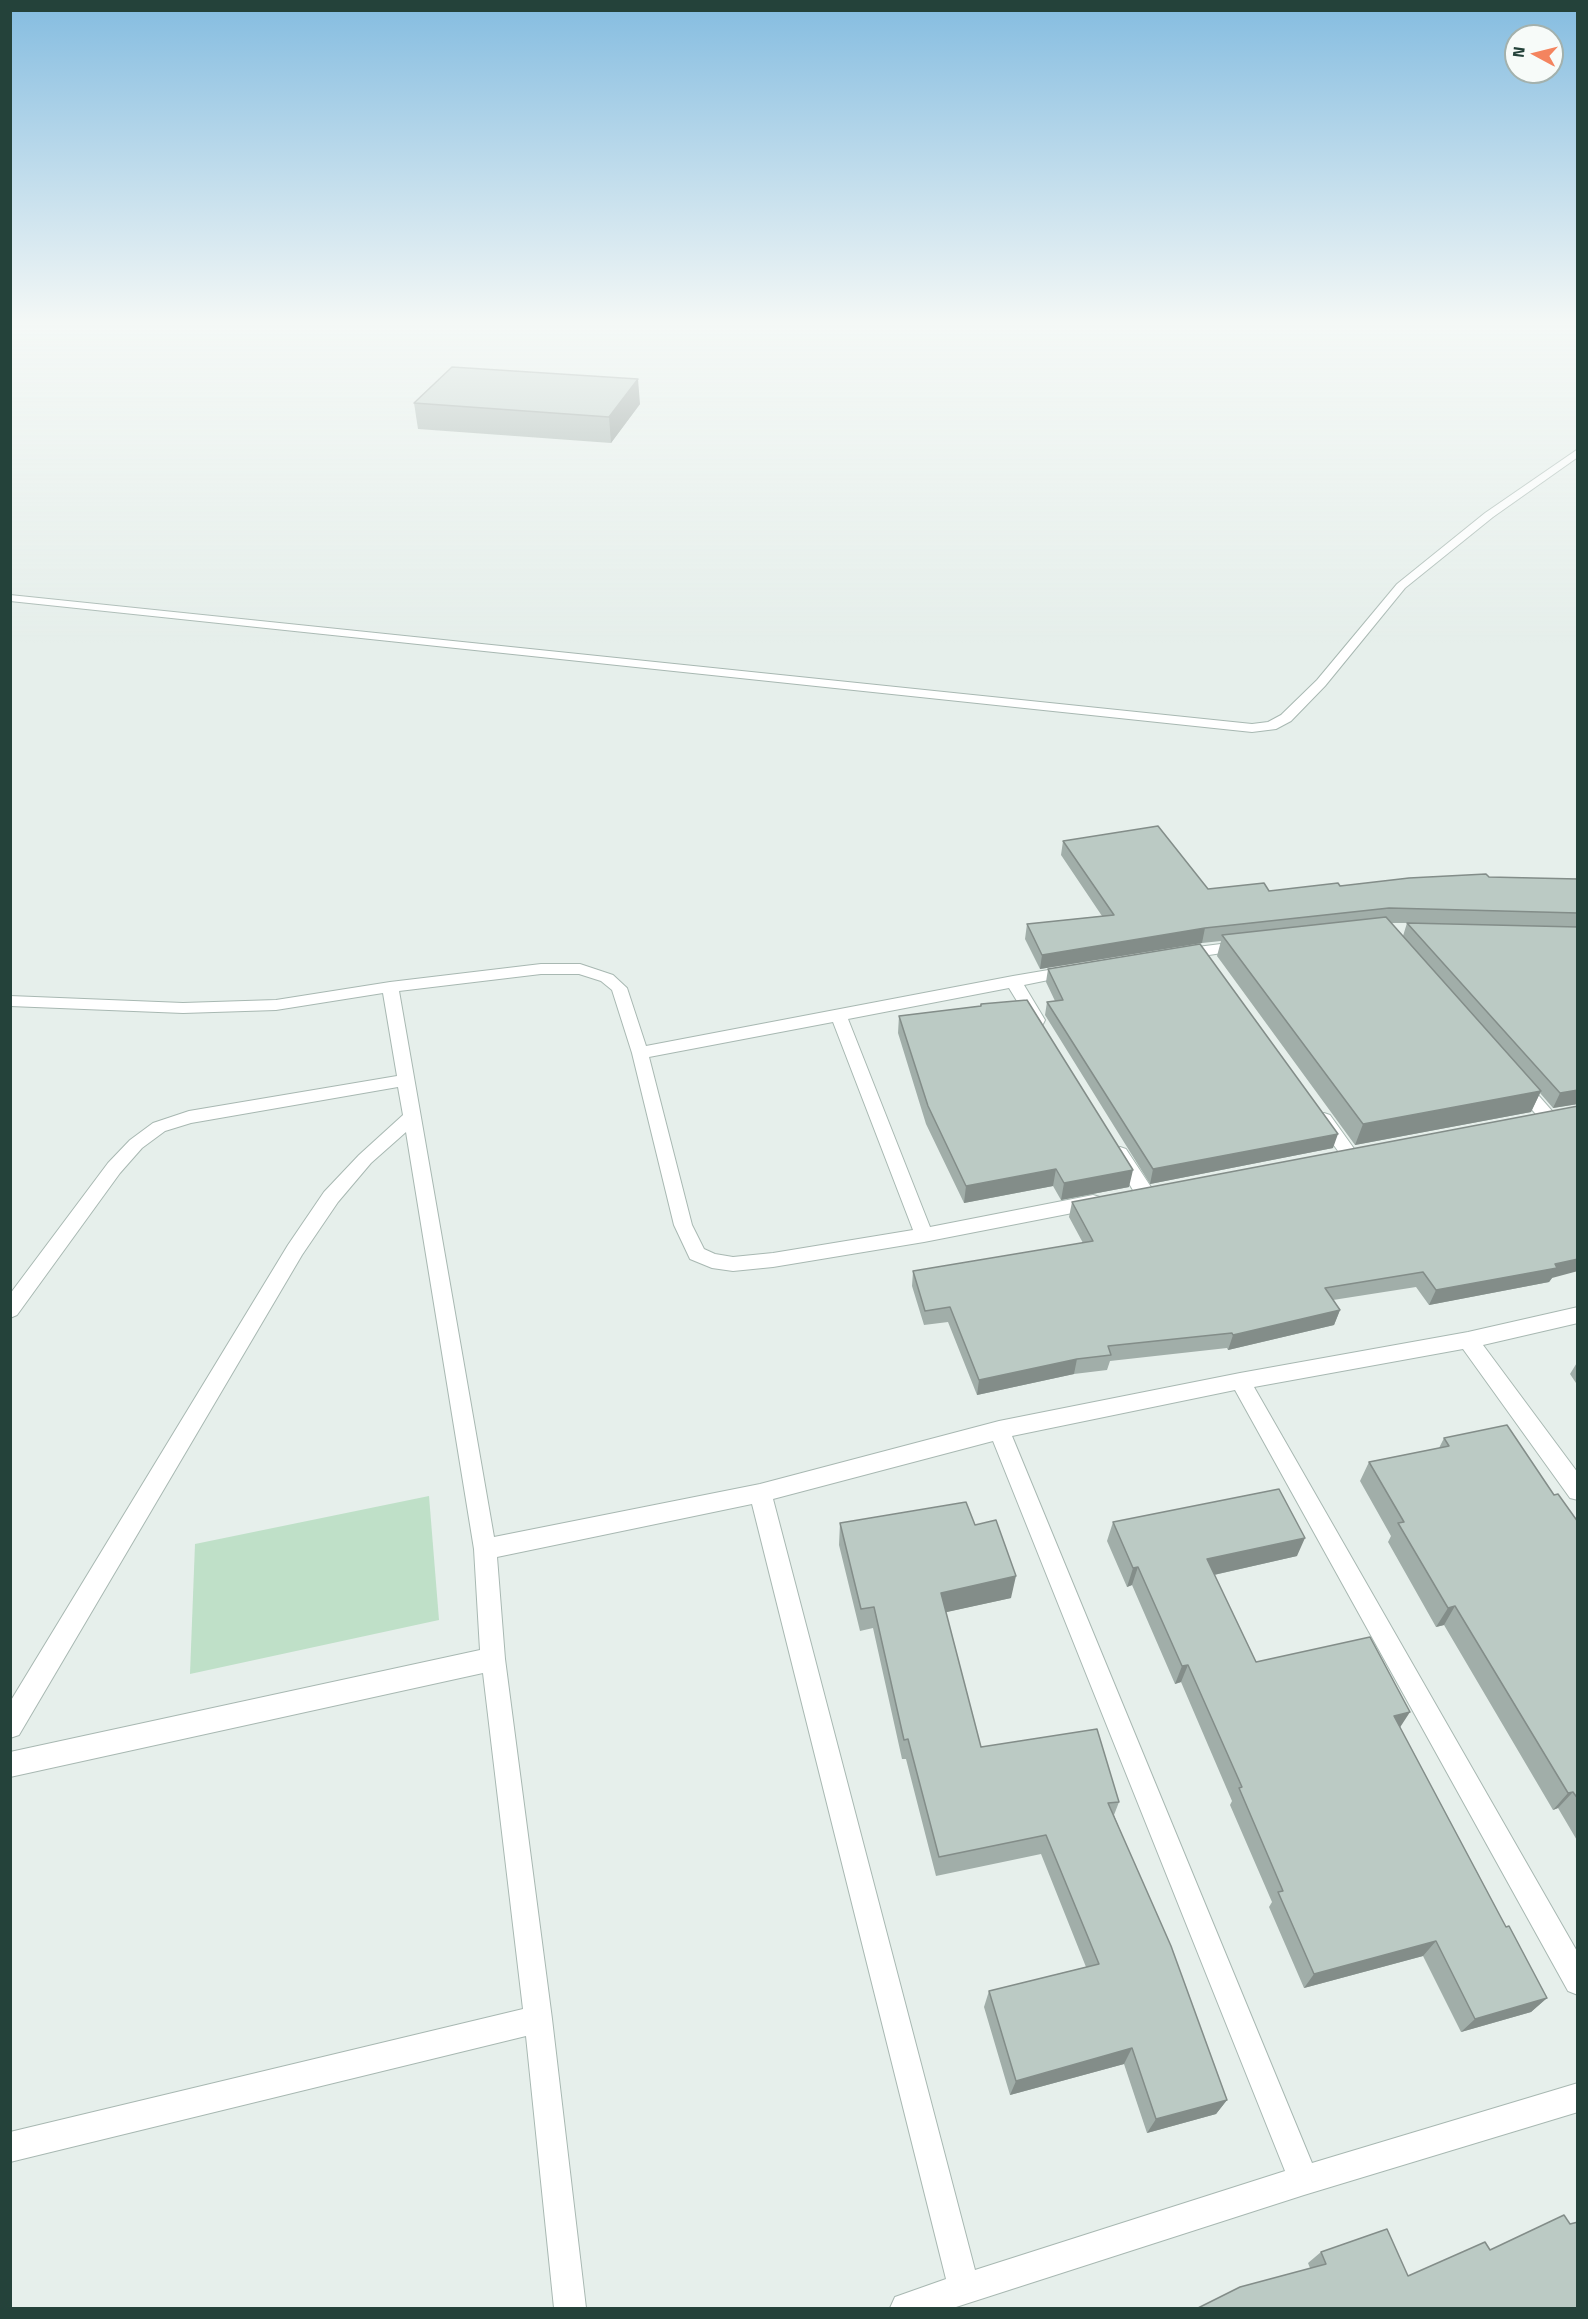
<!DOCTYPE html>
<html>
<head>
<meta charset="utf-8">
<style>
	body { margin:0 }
	#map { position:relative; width:1588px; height:2319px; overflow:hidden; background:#e6efeb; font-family:"Titillium Web",sans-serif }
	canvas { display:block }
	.frame { position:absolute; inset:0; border:12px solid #24423a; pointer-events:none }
	.north { position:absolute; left:1504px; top:24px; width:60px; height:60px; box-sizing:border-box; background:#f7fbf9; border:2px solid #a3b1ad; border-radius:50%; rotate:277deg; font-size:16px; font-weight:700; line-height:24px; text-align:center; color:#24423a }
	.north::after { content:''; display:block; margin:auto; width:21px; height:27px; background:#f4845f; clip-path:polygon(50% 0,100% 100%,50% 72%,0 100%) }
</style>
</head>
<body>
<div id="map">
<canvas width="1588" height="2319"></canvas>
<div class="frame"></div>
<div class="north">N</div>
</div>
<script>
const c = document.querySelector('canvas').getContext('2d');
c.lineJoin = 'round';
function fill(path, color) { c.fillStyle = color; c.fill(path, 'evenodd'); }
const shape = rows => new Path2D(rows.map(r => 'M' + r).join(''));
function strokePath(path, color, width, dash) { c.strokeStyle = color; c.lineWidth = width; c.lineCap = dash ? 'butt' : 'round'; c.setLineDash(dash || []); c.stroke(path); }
fill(shape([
	[429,1496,439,1620,190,1674,195,1544]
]), '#bfe0c8');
const minor = shape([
	[1578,449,1578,457,1493,517,1405,588,1325,686,1291,721,1276,729,1252,732,10,601,10,595,1252,724,1268,722,1281,715,1317,680,1397,584,1485,513,1578,449],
	[1244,941,1252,946,1249,949,1182,959,1174,954,1182,949,1244,941],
	[541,964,580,964,613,975,627,988,646,1046,1013,976,1072,966,1078,968,1080,971,1078,974,1024,985,1045,1020,1043,1024,1037,1025,1031,1024,1009,988,848,1019,930,1227,1093,1195,1100,1197,1102,1202,1100,1207,1093,1209,924,1242,773,1267,733,1271,712,1268,690,1259,674,1225,632,1053,612,990,601,981,579,974,541,974,399,991,494,1537,760,1484,999,1421,1240,1373,1468,1332,1578,1307,1578,1323,1483,1345,1578,1473,1578,1500,1570,1498,1463,1349,1254,1387,1578,1953,1578,1995,1568,1991,1235,1390,1012,1436,1312,2163,1578,2083,1578,2112,1304,2195,953,2308,890,2308,895,2297,946,2279,752,1504,497,1557,505,1659,552,2019,586,2308,554,2308,526,2036,10,2162,10,2132,523,2009,483,1673,10,1777,10,1752,480,1650,474,1549,406,1132,371,1163,338,1202,302,1255,19,1735,10,1738,10,1702,288,1245,324,1192,359,1155,403,1115,398,1087,191,1123,165,1131,142,1148,120,1173,17,1315,10,1318,10,1294,108,1163,130,1140,153,1123,189,1111,397,1076,383,993,276,1010,183,1013,10,1006,10,996,183,1003,276,1000,390,982,541,964],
	[833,1022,913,1230,773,1253,733,1257,715,1254,704,1249,692,1225,649,1057,833,1022],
	[993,1441,1285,2171,975,2270,773,1499,993,1441],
	[1519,1078,1525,1080,1553,1112,1556,1116,1553,1120,1541,1120,1513,1088,1510,1084,1513,1080,1519,1078],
	[1324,1113,1330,1115,1355,1150,1358,1154,1355,1158,1349,1160,1343,1158,1318,1123,1315,1119,1318,1115,1324,1113],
	[1120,1147,1126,1149,1151,1187,1153,1192,1151,1197,1144,1199,1137,1197,1111,1153,1114,1149,1120,1147]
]);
strokePath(minor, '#a8b8b2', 2);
fill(minor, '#fff');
fill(shape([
	[414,403,640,404,611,443,418,429],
	[1063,841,1208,889,1269,891,1340,886,1489,877,1578,879,1578,1104,1553,1108,1540,1093,1531,1112,1355,1145,1217,956,1221,941,1202,943,1040,969,1025,939,1027,924,1102,916,1061,855],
	[1391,923,1407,923,1403,936],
	[1048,969,1333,1148,1150,1184,1045,1015,1047,1002,1055,1001,1046,982],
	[981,1004,1129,1187,1061,1200,1053,1186,964,1203,926,1124,898,1033,899,1016,980,1006],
	[1072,1202,1552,1278,1549,1282,1429,1305,1416,1287,1333,1300,1340,1310,1334,1325,1228,1350,1227,1348,1110,1361,1107,1370,1074,1374,977,1395,948,1322,924,1325,912,1286,913,1271,1083,1243,1069,1217],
	[1578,1361,1578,1386,1570,1374],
	[1444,1438,1554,1495,1578,1522,1578,1842,1558,1808,1553,1810,1444,1625,1436,1627,1388,1542,1391,1536,1360,1481,1369,1462,1439,1448],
	[1113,1522,1297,1556,1214,1575,1256,1662,1400,1728,1506,1927,1547,1998,1531,2012,1461,2032,1423,1956,1304,1988,1269,1907,1272,1902,1230,1805,1232,1801,1181,1682,1175,1684,1132,1585,1127,1587,1107,1541],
	[840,1523,975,1525,1011,1598,946,1612,981,1747,1119,1802,1114,1815,1227,2100,1216,2114,1147,2133,1124,2064,1010,2095,984,2007,989,1991,1086,1967,1041,1854,936,1876,906,1759,902,1759,873,1628,860,1631,839,1545],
	[1570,2224,1578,2308,1310,2268,1308,2263,1321,2252,1408,2276]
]), '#a1aea9');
fill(shape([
	[638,379,640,404,611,443,609,417],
	[1205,928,1202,943,1040,969,1042,955],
	[1578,1090,1578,1104,1553,1108,1560,1093],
	[1541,1091,1531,1112,1355,1145,1363,1124],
	[1338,1134,1333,1148,1150,1184,1153,1169],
	[1056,1169,1053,1186,964,1203,966,1186],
	[1133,1170,1129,1187,1061,1200,1064,1183],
	[1578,1259,1578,1271,1552,1278,1549,1282,1429,1305,1436,1290],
	[1340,1310,1334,1325,1228,1350,1233,1335],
	[1077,1359,1074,1374,977,1395,979,1380],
	[1305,1538,1297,1556,1200,1578,1207,1559],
	[1138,1567,1132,1585,1127,1587,1133,1568],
	[1016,1576,1011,1598,938,1614,941,1593],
	[1455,1606,1444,1625,1436,1627,1448,1608],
	[1188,1665,1181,1682,1175,1684,1182,1666],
	[1410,1712,1399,1729,1394,1716],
	[1573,1792,1558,1808,1553,1810,1568,1793],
	[1436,1941,1423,1956,1304,1988,1314,1974],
	[1547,1998,1531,2012,1461,2032,1475,2019],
	[1132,2048,1124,2064,1010,2095,1016,2081],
	[1227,2100,1216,2114,1147,2133,1156,2119]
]), '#838d89');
const building = shape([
	[452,367,638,379,609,417,414,403,452,367],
	[1158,826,1208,889,1264,883,1269,891,1338,883,1340,886,1409,878,1486,874,1489,877,1578,879,1578,913,1389,908,1205,928,1042,955,1027,924,1114,915,1063,841,1158,826],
	[1386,917,1541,1091,1363,1124,1222,935,1386,917],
	[1407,923,1578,927,1578,1090,1560,1093,1407,923],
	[1200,944,1338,1134,1153,1169,1047,1002,1063,1000,1048,969,1200,944],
	[1027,1000,1133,1170,1064,1183,1056,1169,966,1186,928,1106,899,1016,981,1006,981,1004,1027,1000],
	[1578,1106,1578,1259,1555,1264,1557,1268,1436,1290,1423,1272,1325,1288,1340,1310,1233,1335,1232,1333,1108,1346,1111,1355,1077,1359,979,1380,950,1307,925,1311,913,1271,1093,1241,1072,1202,1578,1106],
	[1507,1425,1554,1495,1558,1494,1578,1522,1578,1799,1573,1792,1568,1793,1455,1606,1448,1608,1398,1523,1404,1522,1369,1462,1449,1446,1444,1438,1507,1425],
	[1279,1489,1305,1538,1207,1559,1256,1662,1370,1637,1410,1712,1394,1716,1506,1927,1509,1926,1547,1998,1475,2019,1436,1941,1314,1974,1278,1892,1283,1891,1239,1788,1242,1787,1188,1665,1182,1666,1138,1567,1133,1568,1113,1522,1279,1489],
	[966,1502,975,1525,996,1520,1016,1576,941,1593,981,1747,1097,1729,1119,1802,1108,1803,1171,1946,1227,2100,1156,2119,1132,2048,1016,2081,989,1991,1099,1964,1046,1835,939,1857,908,1739,904,1740,874,1607,861,1609,840,1523,966,1502],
	[1564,2215,1570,2224,1578,2222,1578,2308,1198,2308,1240,2287,1326,2264,1321,2252,1387,2229,1408,2276,1485,2242,1490,2250,1564,2215]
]);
fill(building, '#bbcac4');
strokePath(building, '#838d89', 1.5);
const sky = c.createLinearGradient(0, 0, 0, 645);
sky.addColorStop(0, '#84bce0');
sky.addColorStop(0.5, '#f4f8f6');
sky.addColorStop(1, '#f4f8f600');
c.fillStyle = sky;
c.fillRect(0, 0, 1588, 645);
</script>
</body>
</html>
